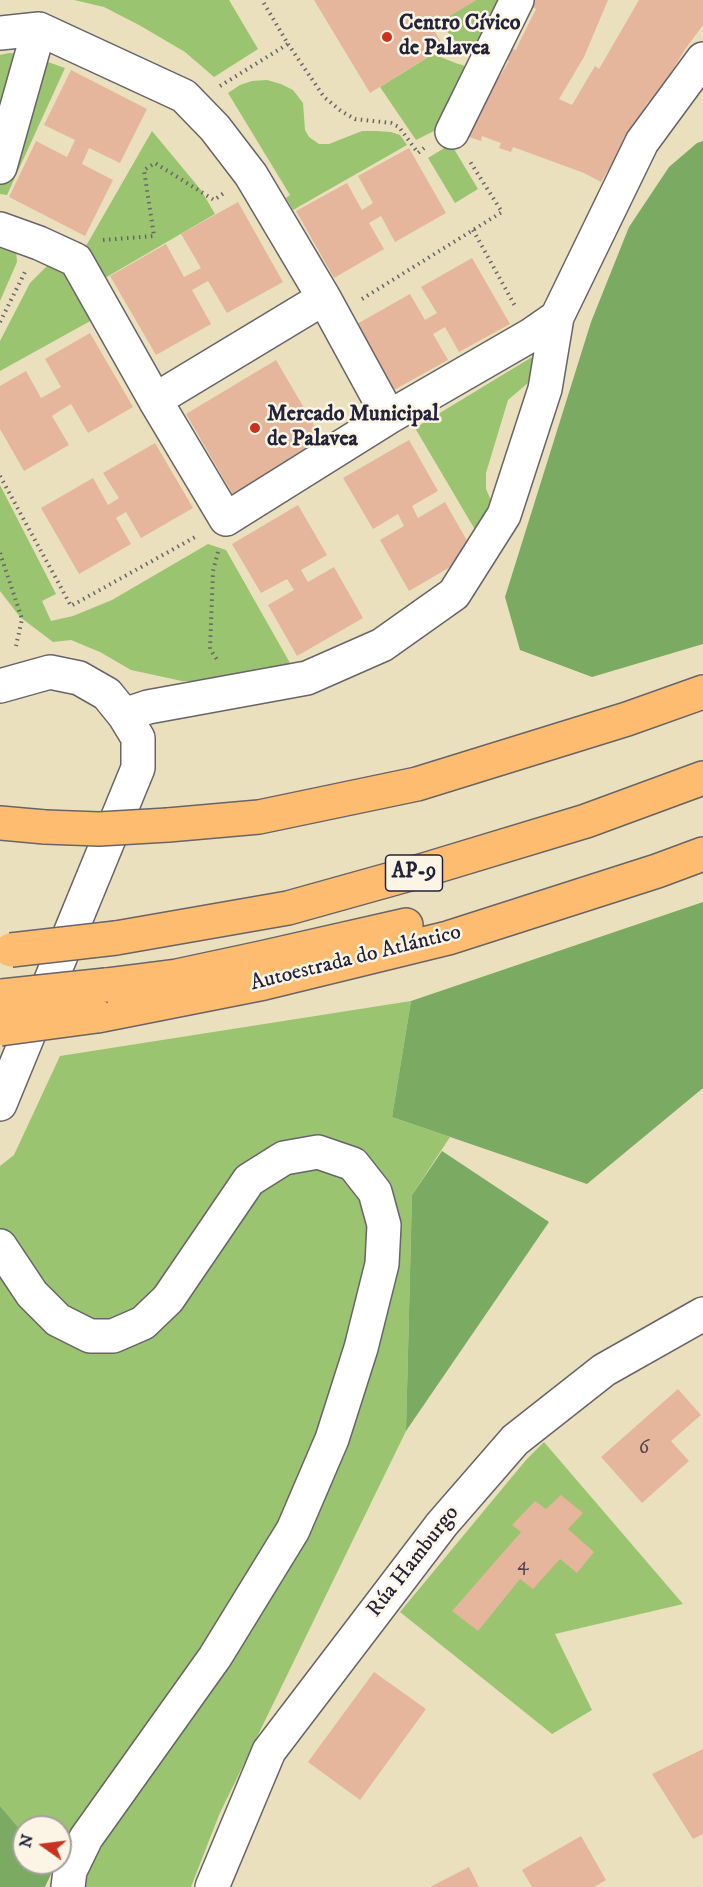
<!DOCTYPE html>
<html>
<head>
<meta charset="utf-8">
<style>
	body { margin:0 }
	#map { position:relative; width:703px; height:1887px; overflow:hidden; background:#eae0bd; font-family:"IM FELL DW Pica",serif }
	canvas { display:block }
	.north { position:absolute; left:12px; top:1815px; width:60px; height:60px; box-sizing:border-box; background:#fcf5e5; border:2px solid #a5a1a1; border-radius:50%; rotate:284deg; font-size:16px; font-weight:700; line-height:24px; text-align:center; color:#22223b }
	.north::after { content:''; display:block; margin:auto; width:21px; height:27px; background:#c8321e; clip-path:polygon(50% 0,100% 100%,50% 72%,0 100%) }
</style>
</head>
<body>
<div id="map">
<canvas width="703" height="1887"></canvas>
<div class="north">N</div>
</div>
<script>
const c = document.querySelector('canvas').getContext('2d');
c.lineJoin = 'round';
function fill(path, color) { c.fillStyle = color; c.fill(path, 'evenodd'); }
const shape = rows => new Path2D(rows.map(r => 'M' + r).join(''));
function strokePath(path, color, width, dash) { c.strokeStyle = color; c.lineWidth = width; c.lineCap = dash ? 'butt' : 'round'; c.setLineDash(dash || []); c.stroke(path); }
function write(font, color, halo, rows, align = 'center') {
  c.font = font + ' "IM FELL DW Pica",serif'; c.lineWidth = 5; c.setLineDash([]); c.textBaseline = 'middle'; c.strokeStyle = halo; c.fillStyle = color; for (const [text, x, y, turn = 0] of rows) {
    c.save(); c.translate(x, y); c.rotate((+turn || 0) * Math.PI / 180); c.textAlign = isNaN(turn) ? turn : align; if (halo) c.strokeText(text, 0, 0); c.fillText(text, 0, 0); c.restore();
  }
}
fill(shape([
	[74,0,229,0,258,49,214,77,185,52,139,25,104,7],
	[476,0,500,0,481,43,469,46,457,43,439,22],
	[9,53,25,54,65,68,7,195,0,194,0,55],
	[433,54,458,64,463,65,469,72,450,123,416,140,380,87],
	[267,80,281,84,293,90,303,103,305,130,309,137,319,144,329,144,362,131,376,131,391,132,400,135,407,145,293,210,286,198,290,195,228,93,240,85,252,81],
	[152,131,201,190,215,214,105,278,86,246],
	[451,144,478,189,455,203,428,158],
	[0,239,16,249,17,262,0,301],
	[47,266,59,266,92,320,0,371,0,341,30,283],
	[542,351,542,371,508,400,486,473,486,489,494,507,477,533,415,428],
	[0,485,56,594,42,601,51,621,73,616,112,600,208,544,226,550,290,663,275,669,223,681,182,681,131,670,100,652,71,640,53,642,20,617,0,591],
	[411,1001,392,1117,450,1137,412,1195,406,1431,219,1815,191,1887,63,1887,46,1863,60,1863,60,1827,24,1827,24,1834,0,1806,0,1166,14,1155,60,1056],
	[544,1442,683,1604,555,1634,592,1710,552,1734,400,1612,526,1460]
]), '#9ac470');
fill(shape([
	[703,141,703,644,592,677,520,650,505,597,591,322,629,227,669,167,697,143],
	[703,902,703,1088,587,1184,392,1117,411,1001],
	[442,1151,549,1222,406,1431,412,1195],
	[0,1806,24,1834,24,1863,46,1863,52,1872,45,1887,0,1887]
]), '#7baa62');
fill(shape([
	[314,0,476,0,432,27,444,47,370,93],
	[535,0,608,0,584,57,559,99,572,105,595,66,599,69,639,0,703,0,703,25,686,48,652,103,648,102,601,182,584,173,513,147,511,152,499,148,501,143,482,136,481,141,469,137,471,132,467,131,493,87,489,85,495,74,500,76,509,61,505,59,511,48,516,50,517,47,536,9,532,7],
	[71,70,147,109,120,163,89,148,82,164,113,180,85,236,9,197,36,141,67,157,75,140,44,125],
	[409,148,446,213,395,242,381,216,374,220,369,223,384,249,334,278,296,211,347,183,362,210,373,203,358,176],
	[238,202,283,282,227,313,208,281,192,290,211,324,156,355,110,276,166,244,184,277,201,268,181,234],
	[472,258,510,324,459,352,445,327,433,334,448,360,394,390,357,324,410,294,425,320,437,313,421,287],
	[90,333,133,407,88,433,71,404,61,410,52,416,69,445,24,471,0,429,0,386,26,371,41,398,61,387,45,359],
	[276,360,324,442,233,495,186,414],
	[409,440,438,491,412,506,418,518,445,502,474,553,409,591,380,540,404,526,398,514,373,529,343,478],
	[155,443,193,508,141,538,126,512,116,518,131,544,79,574,41,508,93,478,108,505,119,498,103,473],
	[298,505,327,555,301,570,308,582,334,567,363,618,297,656,268,605,294,590,287,579,261,593,232,544],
	[678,1389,701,1415,671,1441,689,1461,642,1503,601,1457],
	[561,1495,583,1513,568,1529,594,1552,577,1573,560,1559,533,1589,520,1579,478,1631,452,1611,521,1532,512,1525,535,1501,546,1509],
	[374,1672,426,1709,360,1800,308,1762],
	[703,1749,703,1834,693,1839,652,1774],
	[581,1836,606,1880,594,1887,532,1887,522,1870],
	[469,1867,479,1887,430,1887]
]), '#e5b69b');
const minor = shape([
	[0,33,39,29,184,96,215,128,251,175,324,298,389,417,531,335,557,317],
	[452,132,517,0],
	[0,167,39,29],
	[0,229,39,243,76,260,155,400,324,298],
	[155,400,226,519,389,417],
	[0,686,50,672,79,678,107,694,124,715,138,738,138,768,0,1104],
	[124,715,148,707,307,678,382,645,454,594,504,515,545,389,557,317,642,142,703,59],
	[0,1246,32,1294,58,1320,90,1336,113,1336,143,1323,168,1299,249,1180,284,1158,318,1152,353,1164,375,1192,384,1225,382,1264,361,1348,332,1439,293,1530,215,1657,86,1838,70,1871,68,1887],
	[212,1887,269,1751,442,1524,515,1440,604,1370,703,1314]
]);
const highway = shape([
	[0,823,45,827],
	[168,825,259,817,417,784,627,719,703,692],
	[116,938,288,908,424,870,586,821,703,778],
	[106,985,177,976,261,958,406,925],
	[97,1016,264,983,448,938,657,871,703,854]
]);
strokePath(minor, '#686468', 36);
strokePath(highway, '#686468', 36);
strokePath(shape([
	[288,44,324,97,341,111,355,119,391,123,399,127,418,153,424,148],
	[220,86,288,44,262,0],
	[473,230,515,306],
	[103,240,154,236,144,170,155,163,214,200,224,193],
	[362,299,502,212,469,160],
	[0,322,25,272],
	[0,476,71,606,197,536],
	[218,552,213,571,210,649,218,661],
	[0,553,22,619,16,646]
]), '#686468', 4, [1.5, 4.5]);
strokePath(minor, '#fff', 33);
strokePath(highway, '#febc70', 33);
const highwayBridge = shape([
	[45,827,99,829,168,825],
	[11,950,116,938],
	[2,996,106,985],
	[0,1029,97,1016]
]);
strokePath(highwayBridge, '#686468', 36, []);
strokePath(highwayBridge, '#febc70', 33);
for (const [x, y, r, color] of [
	[387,37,6,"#c8321e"],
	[255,428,6,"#c8321e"]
]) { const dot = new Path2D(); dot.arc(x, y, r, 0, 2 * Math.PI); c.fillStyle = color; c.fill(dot); strokePath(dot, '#fcf5e5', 2); }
write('20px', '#534753', null, [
	["6",644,1449],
	["4",523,1566]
]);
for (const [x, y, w] of [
	[414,873,57]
]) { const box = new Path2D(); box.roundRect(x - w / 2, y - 18, w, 36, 4.5); c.fillStyle = '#fcf5e5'; c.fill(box); strokePath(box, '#22223b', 1.5); }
write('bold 21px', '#22223b', null, [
	["AP-9",414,873]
]);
write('bold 22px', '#22223b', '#fcf5e5', [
	["Centro Cívico",399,24],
	["de Palavea",399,49],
	["Mercado Municipal",267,415],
	["de Palavea",267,440]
], 'left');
write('22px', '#22223b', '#fcf5e5', [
	["Autoestrada do Atlántico",356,959,-14],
	["Rúa Hamburgo",414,1562,-52]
]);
</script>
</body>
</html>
